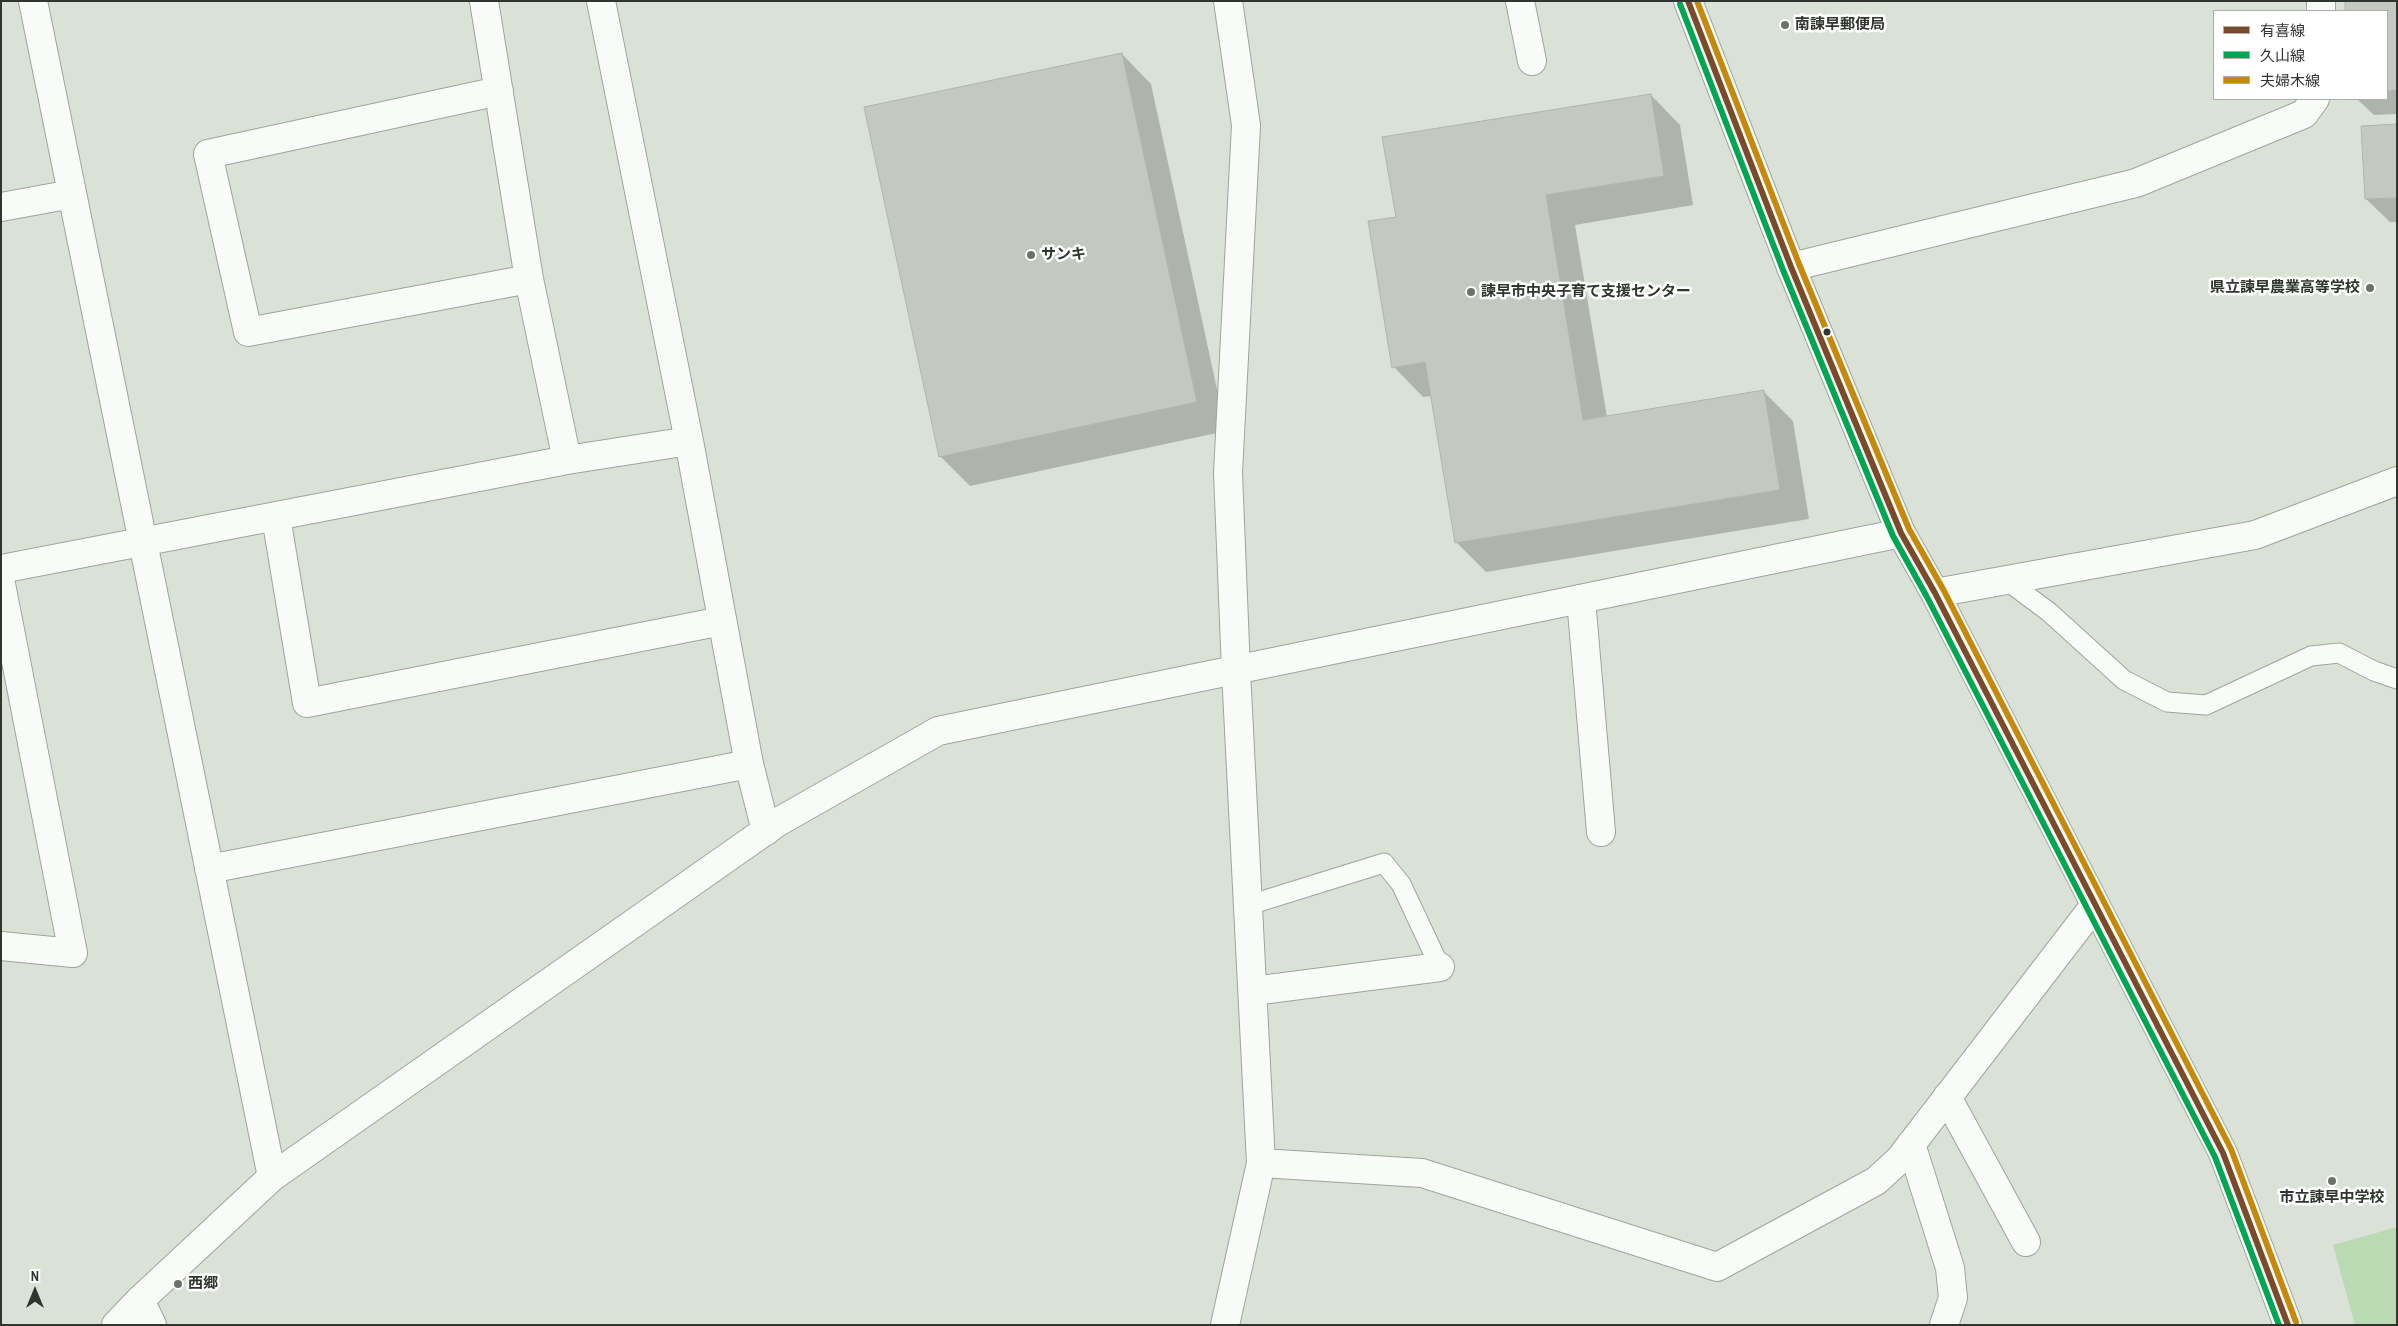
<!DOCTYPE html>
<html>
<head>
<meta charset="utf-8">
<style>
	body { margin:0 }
	#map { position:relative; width:2398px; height:1326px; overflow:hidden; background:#dae2d8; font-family:"Archivo Narrow","Noto Sans JP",sans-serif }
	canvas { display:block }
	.frame { position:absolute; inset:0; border:2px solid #30352f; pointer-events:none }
	.legend { position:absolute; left:2213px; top:10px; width:175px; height:90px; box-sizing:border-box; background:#fff; border:1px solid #acaeac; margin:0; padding:6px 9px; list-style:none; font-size:15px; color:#30352f }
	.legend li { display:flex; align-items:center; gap:10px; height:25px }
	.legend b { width:25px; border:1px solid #acaeac }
	.north { position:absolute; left:10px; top:1266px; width:50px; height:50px; -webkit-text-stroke:4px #fff; paint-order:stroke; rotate:0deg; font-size:14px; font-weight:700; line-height:20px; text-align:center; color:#30352f }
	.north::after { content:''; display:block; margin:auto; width:18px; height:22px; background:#30352f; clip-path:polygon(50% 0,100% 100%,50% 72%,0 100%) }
</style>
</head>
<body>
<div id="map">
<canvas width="2398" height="1326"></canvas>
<div class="frame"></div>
<ul class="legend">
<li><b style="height:6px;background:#7a4b2a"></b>有喜線</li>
<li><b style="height:6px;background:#00a651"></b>久山線</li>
<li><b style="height:6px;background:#c58a0c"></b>夫婦木線</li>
</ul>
<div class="north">N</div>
</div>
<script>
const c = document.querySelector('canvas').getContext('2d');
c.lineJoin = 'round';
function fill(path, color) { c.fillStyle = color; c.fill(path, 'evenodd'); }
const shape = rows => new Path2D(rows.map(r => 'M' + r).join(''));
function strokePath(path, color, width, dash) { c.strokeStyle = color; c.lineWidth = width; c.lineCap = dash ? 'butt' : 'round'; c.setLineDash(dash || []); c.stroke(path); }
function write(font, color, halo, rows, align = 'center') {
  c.font = font + ' "Archivo Narrow","Noto Sans JP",sans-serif'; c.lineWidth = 5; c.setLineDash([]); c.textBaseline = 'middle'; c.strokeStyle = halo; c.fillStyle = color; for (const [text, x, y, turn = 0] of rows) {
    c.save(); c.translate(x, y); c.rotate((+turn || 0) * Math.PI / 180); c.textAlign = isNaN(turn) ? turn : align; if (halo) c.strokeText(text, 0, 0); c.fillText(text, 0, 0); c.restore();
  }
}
fill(shape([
	[2397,1227,2397,1325,2355,1325,2333,1245]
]), '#badab4');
fill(shape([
	[2346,1,2397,1,2397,114,2374,115,2357,99,2387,99,2387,11,2347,11],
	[1122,54,1151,84,1226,431,970,486,940,456],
	[1651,95,1680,125,1693,205,1575,225,1607,417,1763,391,1793,421,1809,519,1486,572,1456,542,1431,396,1423,397,1394,367,1397,218],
	[2397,125,2397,222,2390,222,2366,199]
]), '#0003');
const building = shape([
	[2345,1,2397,1,2397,90,2387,91,2387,11,2345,11,2345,1],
	[1122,53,1197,402,939,457,864,107,1122,53],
	[1651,94,1664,176,1546,195,1583,420,1764,390,1780,490,1455,543,1425,362,1392,368,1368,221,1396,217,1382,137,1651,94],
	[2397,124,2397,198,2365,199,2361,126,2397,124]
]);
fill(building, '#c3c9c1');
strokePath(building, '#afb5ad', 1);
const lane = shape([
	[2006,580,2049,612,2124,680,2167,702,2206,705,2311,656,2339,653,2374,671,2397,679],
	[1249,905,1384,863,1401,884,1440,967]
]);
const street = shape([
	[484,1,529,279,567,460],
	[601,1,689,441,749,764],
	[1520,1,1532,61],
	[2321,11,2321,1],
	[499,91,208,154,248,332,529,279],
	[1,207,72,194],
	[1791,267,2136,183,2304,114,2315,99],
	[276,517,307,703,722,621],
	[1,569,567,460,689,441],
	[1,584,73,953,1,946],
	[1935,593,2255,535,2397,481],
	[1581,599,1601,832],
	[1253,991,1440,967],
	[1947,1097,2026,1242],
	[1911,1144,1950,1268,1953,1298,1944,1325],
	[1261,1163,1422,1173,1717,1267,1876,1181,1900,1159,2095,905],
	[116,1325,140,1300,152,1325],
	[1225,1325,1261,1163,1236,671,1228,473,1246,125,1228,1]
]);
const secondary = shape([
	[33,1,272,1177],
	[1688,1,1791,267,1901,533,1935,593,2223,1153,2288,1325],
	[209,869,749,764,766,831],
	[140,1300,272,1177,778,822,938,731,1901,533]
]);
strokePath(lane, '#9fa49d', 21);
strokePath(street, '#9fa49d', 30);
strokePath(secondary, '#9fa49d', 30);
strokePath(lane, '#f9fbf9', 19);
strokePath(street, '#f9fbf9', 28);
strokePath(secondary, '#f9fbf9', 28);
strokePath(shape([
	[1688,1,1791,267,1901,533,1935,593,2223,1153,2288,1325]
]), '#7a4b2a', 6);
strokePath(shape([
	[1680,4,1783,270,1893,536,1927,597,2215,1157,2279,1325]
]), '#00a651', 6);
strokePath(shape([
	[1697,1,1799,264,1909,529,1943,589,2231,1149,2296,1322]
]), '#c58a0c', 6);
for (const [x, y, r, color] of [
	[1785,25,5,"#6c726a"],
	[1031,255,5,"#6c726a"],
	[2370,288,5,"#6c726a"],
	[1471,292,5,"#6c726a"],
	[1827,332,4.5,"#30352f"],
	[2332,1181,5,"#6c726a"],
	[178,1284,5,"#6c726a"]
]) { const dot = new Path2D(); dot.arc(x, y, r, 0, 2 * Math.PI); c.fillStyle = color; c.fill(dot); strokePath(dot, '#fff', 2); }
write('bold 15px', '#30352f', '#fff', [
	["南諫早郵便局",1795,25],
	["サンキ",1041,255],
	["県立諫早農業高等学校",2360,288,"right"],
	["諫早市中央子育て支援センター",1481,292],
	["市立諫早中学校",2332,1198,"center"],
	["西郷",188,1284]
], 'left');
</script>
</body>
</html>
